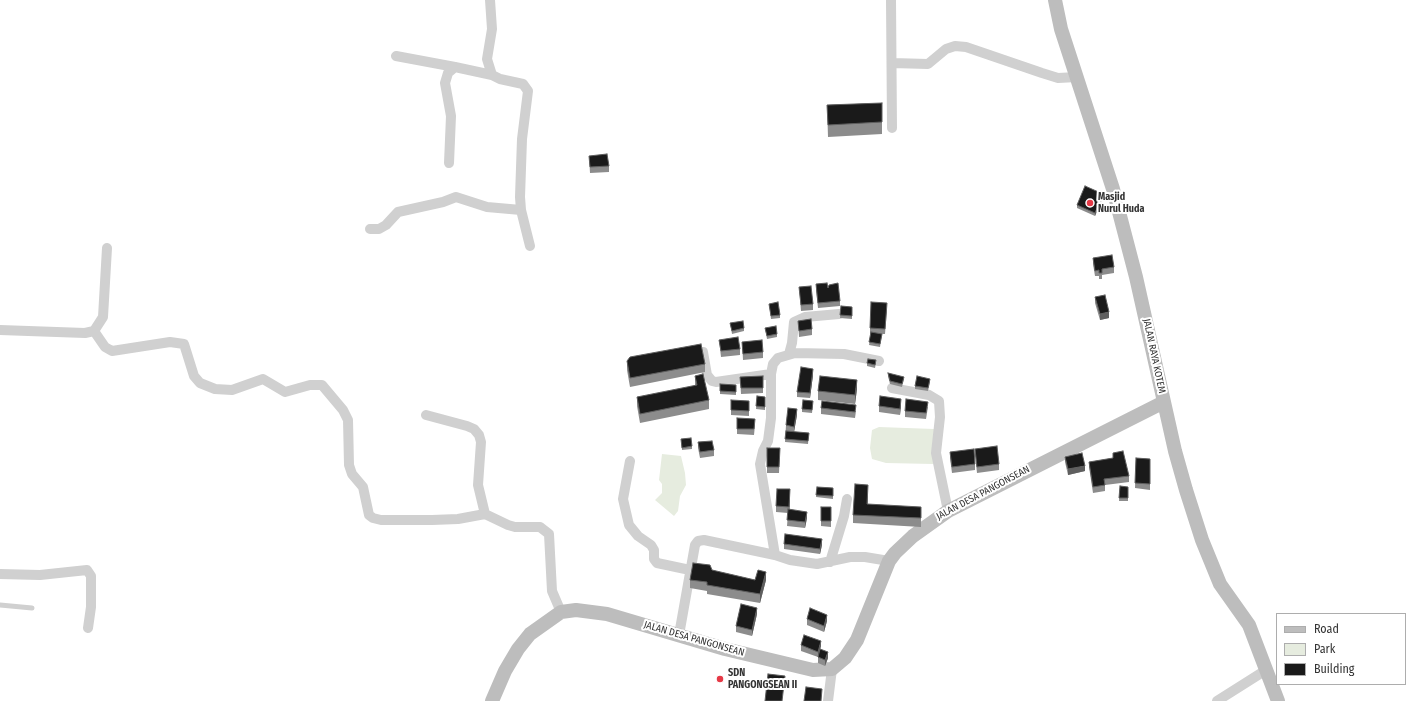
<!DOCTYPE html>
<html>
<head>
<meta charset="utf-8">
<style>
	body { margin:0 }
	#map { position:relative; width:1422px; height:701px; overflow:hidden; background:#fff; font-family:"Fira Sans Condensed",sans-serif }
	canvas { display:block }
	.legend { position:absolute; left:1276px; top:613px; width:130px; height:72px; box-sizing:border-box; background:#fff; border:1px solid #adadad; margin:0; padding:5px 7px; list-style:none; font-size:12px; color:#333 }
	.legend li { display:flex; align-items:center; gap:8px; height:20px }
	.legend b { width:20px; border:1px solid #adadad }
</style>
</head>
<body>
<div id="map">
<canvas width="1422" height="701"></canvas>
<ul class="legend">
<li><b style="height:5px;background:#bdbdbd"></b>Road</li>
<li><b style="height:11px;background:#e6ecdf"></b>Park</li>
<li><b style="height:11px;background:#1a1a1a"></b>Building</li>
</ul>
</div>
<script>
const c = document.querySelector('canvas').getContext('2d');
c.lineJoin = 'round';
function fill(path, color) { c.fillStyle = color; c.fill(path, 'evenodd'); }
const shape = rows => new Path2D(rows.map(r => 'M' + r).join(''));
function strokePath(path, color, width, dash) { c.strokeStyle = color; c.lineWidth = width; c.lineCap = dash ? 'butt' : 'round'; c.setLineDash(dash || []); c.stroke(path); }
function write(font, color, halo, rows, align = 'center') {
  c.font = font + ' "Fira Sans Condensed",sans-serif'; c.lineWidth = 4; c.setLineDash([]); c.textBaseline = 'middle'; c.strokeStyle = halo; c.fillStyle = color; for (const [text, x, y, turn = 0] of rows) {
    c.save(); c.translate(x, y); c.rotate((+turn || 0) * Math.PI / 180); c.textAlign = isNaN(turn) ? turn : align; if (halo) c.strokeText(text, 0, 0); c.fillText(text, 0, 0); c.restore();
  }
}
fill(shape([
	[879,427,934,429,933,464,886,463,872,459,870,448,872,430],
	[662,454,681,456,685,473,686,485,680,496,678,511,674,516,655,500,662,493,662,484,659,480]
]), '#e6ecdf');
strokePath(shape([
	[0,605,32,608]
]), '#d0d0d0', 5);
strokePath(shape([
	[490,0,492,29,487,59,492,75,500,79,523,84,528,91,522,139,520,197,521,210,530,246],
	[891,0,892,128],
	[396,56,455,67],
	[892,63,928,64,946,49,955,46,966,47,1042,73,1058,78,1077,77],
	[449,163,451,116,445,83,448,73,455,67,492,75],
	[370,229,379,229,386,225,398,212,443,202,456,197,487,207,521,210],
	[0,330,85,333,94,331,103,317,107,248],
	[94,331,105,347,112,351,170,342,184,344,194,376,200,383,215,389,232,390,263,379,285,392,310,385,322,385,343,410,348,420,349,465,352,474,363,487,369,515,373,518,381,520,432,520,458,519,485,514],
	[692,353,703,352,707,375,712,381,716,382,771,374],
	[789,354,792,343,794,322,805,317,839,314],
	[879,361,844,354,795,353,778,358,773,364,771,374,771,418,768,441,763,451,760,464,775,555,790,560,817,564,850,557,865,557,889,561],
	[892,388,929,395,939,401,940,417,936,453,948,511],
	[426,415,467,426,474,429,479,435,481,442,478,485,485,514,508,525,515,527,540,527,549,534,552,591,561,612],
	[630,461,623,499,629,525,638,536,651,545,654,550,654,559,657,563,690,570],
	[830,562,844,516,847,499],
	[0,574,40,575,87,570,91,576,91,607,88,628],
	[679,635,695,545,698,541,704,540,775,555],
	[828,701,832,669],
	[1217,701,1266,670]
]), '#d0d0d0', 10);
strokePath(shape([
	[1055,0,1061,29,1113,189,1136,277,1175,451,1186,490,1202,540,1220,584,1249,625,1278,701],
	[492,701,505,671,518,649,530,634,561,612,576,610,607,614,725,649,813,670,832,669,845,658,857,640,889,561,895,553,913,536,948,511,1164,402]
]), '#bdbdbd', 14);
fill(shape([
	[882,103,882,134,828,137,827,105],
	[589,156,609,166,609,172,590,173],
	[1103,197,1095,216,1077,208,1077,205],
	[1093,258,1114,267,1114,273,1102,275,1102,279,1099,279,1099,276,1095,276,1093,264],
	[816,284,828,288,840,301,840,306,818,308,816,290],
	[799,287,813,304,813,310,801,311],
	[1095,297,1109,318,1100,320,1095,303],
	[769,304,780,315,780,318,771,319],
	[841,306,852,307,852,319,840,318],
	[887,309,885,334,882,334,880,347,869,345,871,334,870,334,870,328],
	[798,321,812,329,812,335,799,337],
	[730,323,744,328,744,331,732,334],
	[765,328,777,334,777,337,767,339],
	[719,340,740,349,740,355,721,357],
	[742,342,763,352,763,358,743,360],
	[627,361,705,364,705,372,630,387,627,370],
	[867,363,876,363,875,368,867,366],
	[888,373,904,379,902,387,890,384,888,376],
	[813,375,810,398,797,397,797,392],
	[695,376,709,400,709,409,640,423,637,406,637,397,695,386],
	[763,376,763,393,741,394,740,377],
	[930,382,928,391,915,389,915,386],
	[720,384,736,385,736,395,720,394],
	[857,389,855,404,818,400,818,391],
	[757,396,765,397,765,410,756,409],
	[731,400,749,407,749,416,731,415],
	[813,404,812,413,802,412,802,409],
	[901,405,900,415,879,412,879,406],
	[928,407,926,419,905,417,905,411],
	[821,408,856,411,855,418,821,414],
	[797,415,794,432,809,433,808,444,785,442,786,425],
	[737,418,755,425,754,435,737,434],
	[681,439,692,446,692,449,682,450],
	[698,442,714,450,714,456,700,458,698,448],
	[767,448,780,448,779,473,767,473],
	[975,449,999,464,999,470,977,473,975,455],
	[950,452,975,464,975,470,952,473,950,458],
	[1113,453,1129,476,1129,482,1105,485,1105,491,1093,493,1089,467,1089,462,1113,458],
	[1065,457,1085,471,1068,475,1065,462],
	[1136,458,1150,459,1150,490,1135,488],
	[1120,486,1128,490,1128,501,1119,501],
	[817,487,833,488,833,499,816,497],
	[790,489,790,510,807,518,805,528,787,526,788,513,776,512,776,506],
	[868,494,868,504,921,516,921,527,853,523,853,515],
	[821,507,831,507,831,527,821,526],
	[784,544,822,545,820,554,784,549],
	[712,570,755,580,766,580,760,603,707,594,707,591,690,588,690,580],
	[757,614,752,636,736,632,736,626],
	[807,619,827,621,824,632,807,625],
	[801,645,821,646,819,652,828,658,825,666,818,663,818,657,801,651]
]), '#8c8c8c');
fill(shape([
	[1103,194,1103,197,1095,216,1095,213],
	[1109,312,1109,318,1100,320,1100,314],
	[813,369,813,375,810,398,810,393],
	[857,380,857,389,855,404,855,395],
	[901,399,901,405,900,415,900,409],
	[797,409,797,415,794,432,794,427],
	[1085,466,1085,471,1068,475,1068,469],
	[807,512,807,518,805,528,805,522],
	[822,539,822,545,820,554,820,549],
	[766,572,766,580,760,603,760,594],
	[757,608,757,614,752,636,752,630],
	[827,615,827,621,824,632,824,626],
	[821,641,821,646,818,657,818,652],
	[828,652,828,658,825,666,825,660]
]), '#5f5f5f');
const building = shape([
	[882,103,882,122,828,125,827,105,882,103],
	[607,154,609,166,590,167,589,156,607,154],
	[1085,186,1103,194,1095,213,1077,205,1085,186],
	[1112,255,1114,267,1102,269,1102,273,1099,273,1099,270,1095,271,1093,258,1112,255],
	[827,283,828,288,829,285,838,283,840,301,818,303,816,284,827,283],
	[811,286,813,304,801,305,799,287,811,286],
	[1105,295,1109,312,1100,314,1095,297,1105,295],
	[778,302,780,315,771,316,769,304,778,302],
	[871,302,887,303,885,329,870,328,871,302],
	[841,306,852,307,852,316,840,315,841,306],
	[811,319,812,329,799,331,798,321,811,319],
	[743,321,744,328,732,331,730,323,743,321],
	[776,326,777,334,767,336,765,328,776,326],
	[871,332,882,334,880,344,869,342,871,332],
	[738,337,740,349,721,351,719,340,738,337],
	[762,340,763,352,743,354,742,342,762,340],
	[701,344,705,364,630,378,627,361,630,357,701,344],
	[868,359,876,360,875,365,867,363,868,359],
	[801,367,813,369,810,393,797,392,801,367],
	[888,373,904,377,902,384,890,381,888,373],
	[703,374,709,400,640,414,637,397,697,385,695,376,703,374],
	[763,376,763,388,741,388,740,377,763,376],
	[820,376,857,380,855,395,818,391,820,376],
	[917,376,930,379,928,388,915,386,917,376],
	[720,384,736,385,736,392,720,391,720,384],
	[757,396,765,397,765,407,756,406,757,396],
	[880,396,901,399,900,409,879,406,880,396],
	[906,399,928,402,926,413,905,411,906,399],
	[731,400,749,401,749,411,731,410,731,400],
	[803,400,813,401,812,410,802,409,803,400],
	[822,401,856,405,855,412,821,408,822,401],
	[788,408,797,409,794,427,786,425,788,408],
	[737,418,755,419,754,429,737,429,737,418],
	[786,431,809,433,808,441,785,439,786,431],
	[691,438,692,446,682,448,681,439,691,438],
	[712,441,714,450,700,452,698,442,712,441],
	[997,446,999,464,977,467,975,449,997,446],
	[767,448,780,448,779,467,767,467,767,448],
	[974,449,975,464,952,467,950,452,974,449],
	[1123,451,1129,476,1104,479,1105,485,1093,487,1089,462,1113,458,1113,453,1123,451],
	[1082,453,1085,466,1068,469,1065,457,1082,453],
	[1136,458,1150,459,1150,484,1135,483,1136,458],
	[855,484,868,485,867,504,921,507,921,518,853,515,855,484],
	[1120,486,1128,487,1128,498,1119,498,1120,486],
	[817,487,833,488,833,496,816,495,817,487],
	[777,489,790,489,789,507,776,506,777,489],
	[821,507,831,507,831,521,821,521,821,507],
	[788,509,807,512,805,522,787,520,788,509],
	[785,534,822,539,820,549,784,544,785,534],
	[693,563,710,565,712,570,755,580,758,570,766,572,760,594,707,585,707,582,690,580,693,563],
	[741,604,757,608,752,630,736,626,741,604],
	[810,608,827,615,824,626,807,619,810,608],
	[804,635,821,641,818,652,801,645,804,635],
	[820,649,828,652,825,660,818,657,820,649],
	[768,674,785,676,782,701,765,701,768,674],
	[806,687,822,689,821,701,804,701,806,687]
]);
fill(building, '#1a1a1a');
strokePath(building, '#5f5f5f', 1);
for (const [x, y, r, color] of [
	[1090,203,4,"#e63946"],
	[720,679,4,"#e63946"]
]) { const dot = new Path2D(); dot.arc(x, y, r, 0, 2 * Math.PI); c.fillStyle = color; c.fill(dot); strokePath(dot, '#fff', 1.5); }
write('bold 10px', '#333', '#fff', [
	["Masjid",1098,197],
	["Nurul Huda",1098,209],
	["SDN",728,673],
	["PANGONGSEAN II",728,685]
], 'left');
write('10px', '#333', '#fff', [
	["JALAN RAYA KOTEM",1154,356,78],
	["JALAN DESA PANGONSEAN",983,493,-28],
	["JALAN DESA PANGONSEAN",694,639,16]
]);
</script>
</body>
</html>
